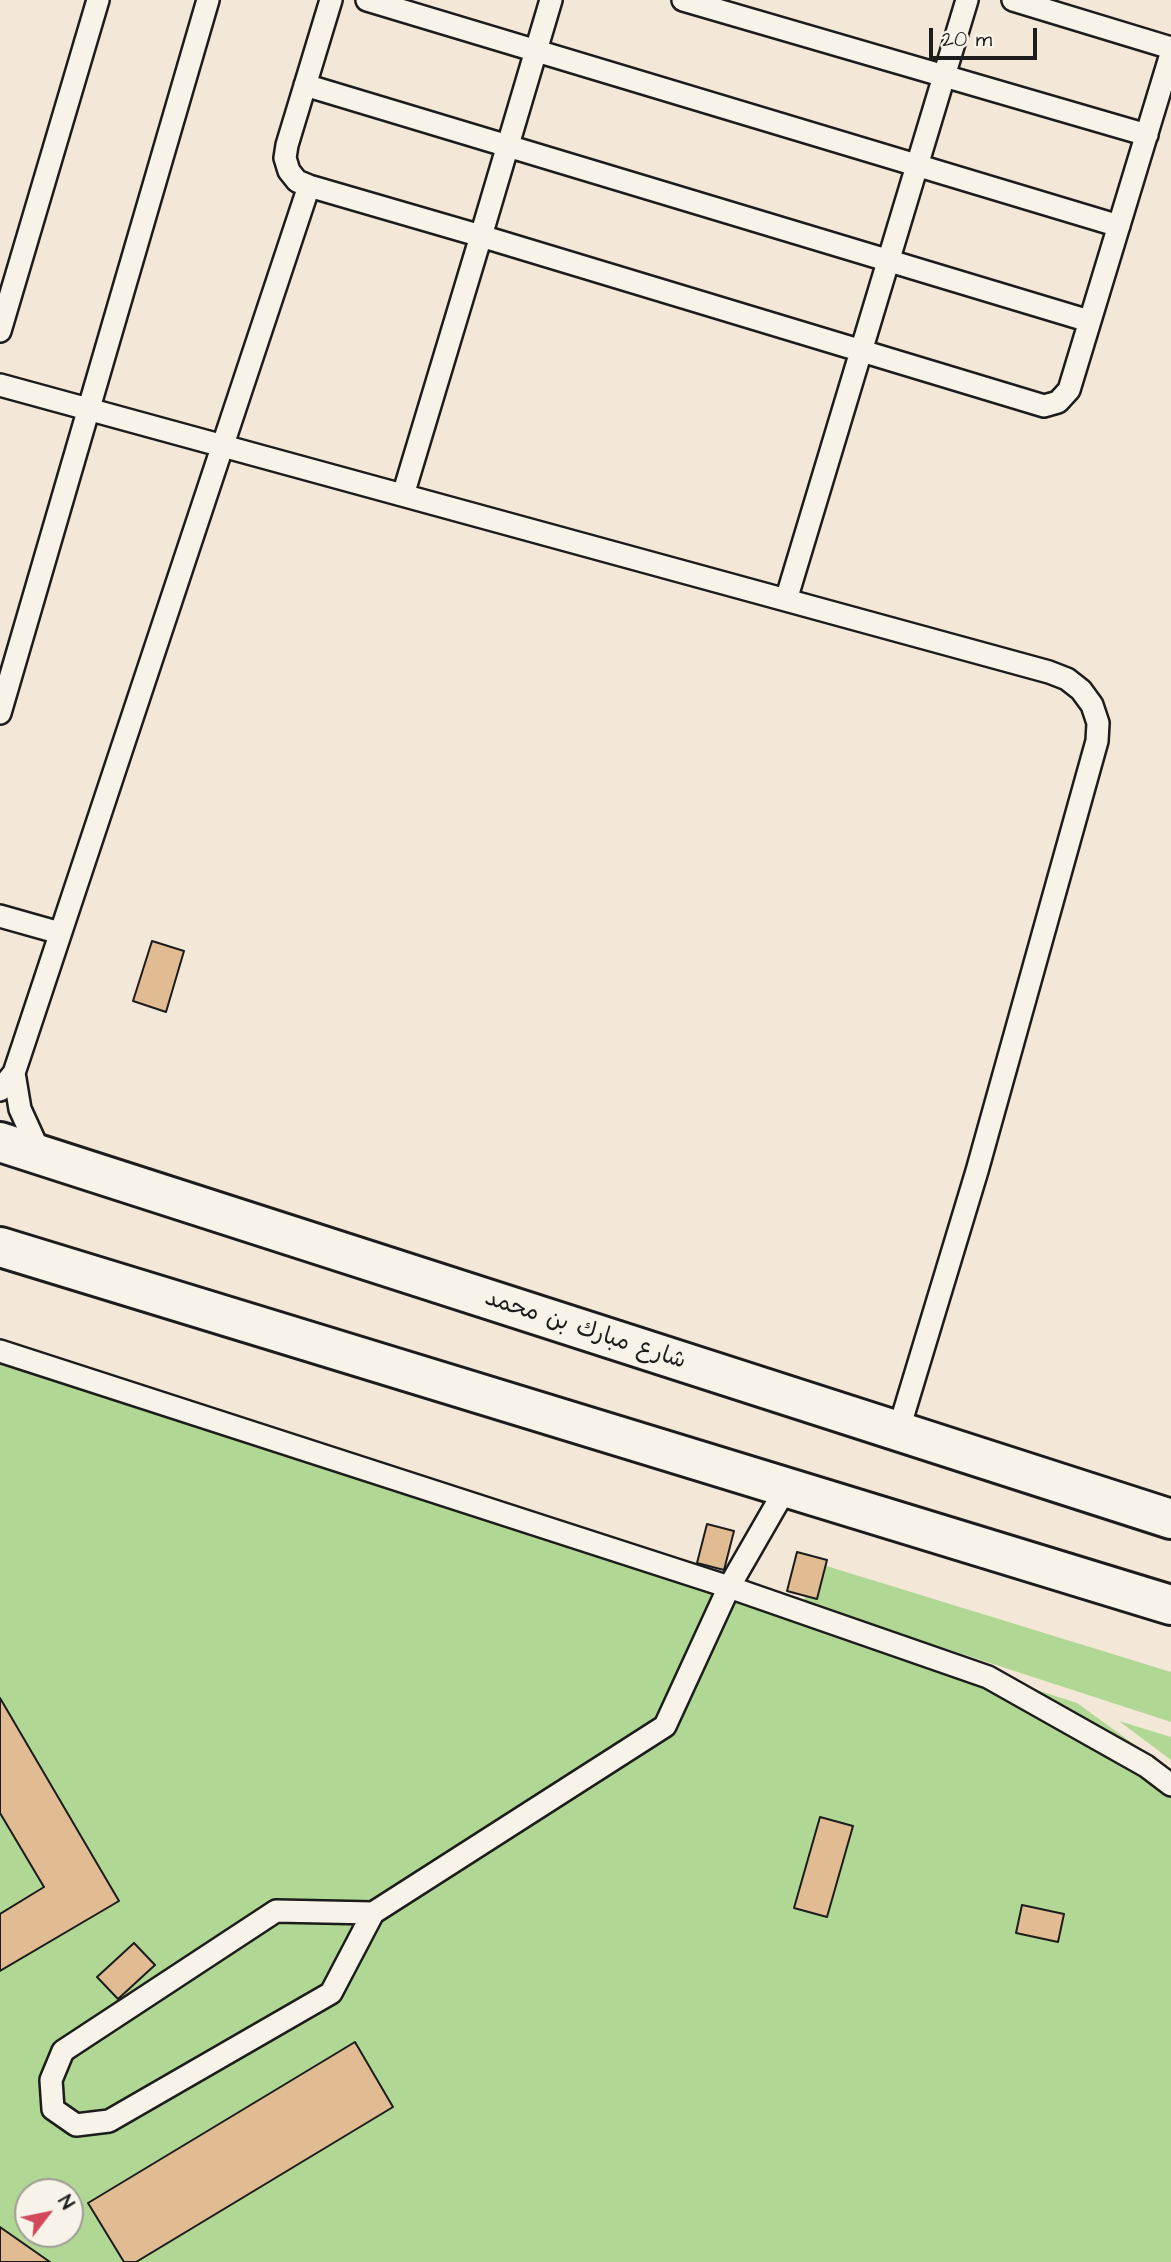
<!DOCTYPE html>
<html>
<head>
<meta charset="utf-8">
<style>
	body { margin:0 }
	#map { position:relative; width:1171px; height:2262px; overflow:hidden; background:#f3e8d7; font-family:"Architects Daughter",sans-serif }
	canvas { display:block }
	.north { position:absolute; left:14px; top:2178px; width:70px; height:70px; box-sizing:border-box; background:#f7f3e8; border:2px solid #9f9d96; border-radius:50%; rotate:58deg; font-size:19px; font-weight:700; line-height:28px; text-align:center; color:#1c1c1c }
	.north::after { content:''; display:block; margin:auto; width:24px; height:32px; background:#d1495b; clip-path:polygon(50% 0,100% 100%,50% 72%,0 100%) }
	.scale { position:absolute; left:929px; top:28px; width:108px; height:32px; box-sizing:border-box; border:4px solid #1c1c1c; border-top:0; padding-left:9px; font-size:21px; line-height:24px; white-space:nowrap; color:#1c1c1c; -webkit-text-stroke:5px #f7f3e8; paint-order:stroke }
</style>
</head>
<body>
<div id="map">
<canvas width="1171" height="2262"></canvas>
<div class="north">N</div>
<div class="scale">20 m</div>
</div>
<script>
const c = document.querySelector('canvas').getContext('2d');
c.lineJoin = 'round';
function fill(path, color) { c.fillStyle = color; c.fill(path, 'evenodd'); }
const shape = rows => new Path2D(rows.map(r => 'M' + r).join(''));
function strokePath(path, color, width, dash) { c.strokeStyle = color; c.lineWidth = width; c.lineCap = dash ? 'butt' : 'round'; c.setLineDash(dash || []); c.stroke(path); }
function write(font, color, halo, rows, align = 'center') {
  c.font = font + ' "Architects Daughter","Playpen Sans Arabic",sans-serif'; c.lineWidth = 5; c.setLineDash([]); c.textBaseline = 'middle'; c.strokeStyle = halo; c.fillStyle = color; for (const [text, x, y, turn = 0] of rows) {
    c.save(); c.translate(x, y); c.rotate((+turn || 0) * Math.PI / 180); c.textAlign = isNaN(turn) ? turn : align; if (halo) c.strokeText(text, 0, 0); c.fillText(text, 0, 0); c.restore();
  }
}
fill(shape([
	[0,1355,1077,1703,1171,1771,1171,2262,0,2262],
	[28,2192,70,2192,70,2234,28,2234],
	[820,1564,1171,1672,1171,1722,803,1602],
	[1119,1721,1171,1737,1171,1760]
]), '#b0d793');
const building = shape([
	[152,941,184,951,166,1012,133,1001,152,941],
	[707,1524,734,1531,724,1570,697,1563,707,1524],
	[797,1552,827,1560,817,1599,787,1591,797,1552],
	[0,1698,119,1901,0,1971,0,1914,44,1887,0,1813,0,1698],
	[820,1817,853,1826,827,1917,794,1908,820,1817],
	[1022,1905,1064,1914,1058,1942,1016,1933,1022,1905],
	[134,1943,155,1965,118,1999,97,1977,134,1943],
	[355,2042,393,2107,136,2262,124,2262,88,2203,355,2042],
	[0,2227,50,2262,0,2262,0,2227]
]);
fill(building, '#e1bb92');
strokePath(building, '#1c1c1c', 2);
const lane = shape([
	[331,0,287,145,285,158,289,171,297,181,309,186,481,236,403,495],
	[367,0,1119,226],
	[551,0,481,236,1044,406,1058,402,1069,390,1171,54],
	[683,0,1147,135],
	[1013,0,1171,48],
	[305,85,1089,321],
	[0,331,98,0],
	[0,385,1049,672,1067,679,1081,690,1092,705,1098,723,1097,741,977,1171,898,1432],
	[786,600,967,0],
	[0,713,208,0],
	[0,916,60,933],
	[14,1073,20,1109,35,1142,44,1155],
	[0,1090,14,1073,309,186],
	[0,1351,729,1587,988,1677,1146,1766,1171,1785],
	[373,1913,276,1911,63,2051,51,2080,53,2109,76,2125,109,2121,331,1993,373,1913,665,1726,729,1587,786,1488]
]);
const secondary = shape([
	[0,1142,1171,1519],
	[0,1247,1171,1605]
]);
strokePath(lane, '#1c1c1c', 26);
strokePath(secondary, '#1c1c1c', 44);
strokePath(lane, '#f7f3e8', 21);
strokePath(secondary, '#f7f3e8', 38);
write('23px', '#1c1c1c', '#f7f3e8', [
	["شارع مبارك بن محمد",585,1331,18]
]);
</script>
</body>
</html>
